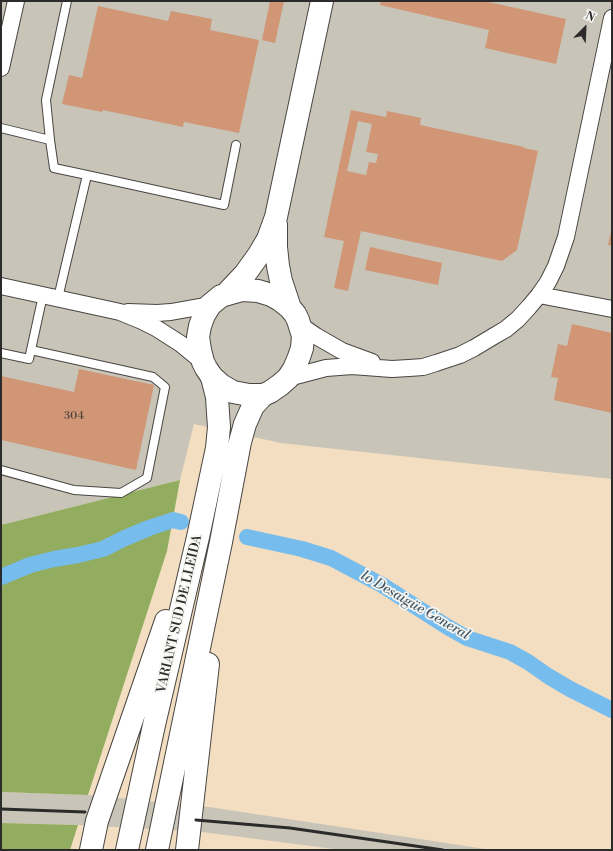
<!DOCTYPE html>
<html>
<head>
<meta charset="utf-8">
<style>
	body { margin:0 }
	#map { position:relative; width:613px; height:851px; overflow:hidden; background:#f3dec1; font-family:"Libre Bodoni",serif }
	canvas { display:block }
	.frame { position:absolute; inset:0; border:2px solid #2b2b2b; pointer-events:none }
	.north { position:absolute; left:565px; top:8px; width:40px; height:40px; -webkit-text-stroke:3px #f6f6f2; paint-order:stroke; rotate:24deg; font-size:11px; font-weight:700; line-height:16px; text-align:center; color:#2b2b2b }
	.north::after { content:''; display:block; margin:auto; width:14px; height:18px; background:#2b2b2b; clip-path:polygon(50% 0,100% 100%,50% 72%,0 100%) }
</style>
</head>
<body>
<div id="map">
<canvas width="613" height="851"></canvas>
<div class="frame"></div>
<div class="north">N</div>
</div>
<script>
const c = document.querySelector('canvas').getContext('2d');
c.lineJoin = 'round';
function fill(path, color) { c.fillStyle = color; c.fill(path, 'evenodd'); }
const shape = rows => new Path2D(rows.map(r => 'M' + r).join(''));
function strokePath(path, color, width, dash) { c.strokeStyle = color; c.lineWidth = width; c.lineCap = dash ? 'butt' : 'round'; c.setLineDash(dash || []); c.stroke(path); }
function write(font, color, halo, rows, align = 'center') {
  c.font = font + ' "Libre Bodoni",serif'; c.lineWidth = 3.5; c.setLineDash([]); c.textBaseline = 'middle'; c.strokeStyle = halo; c.fillStyle = color; for (const [text, x, y, turn = 0] of rows) {
    c.save(); c.translate(x, y); c.rotate((+turn || 0) * Math.PI / 180); c.textAlign = isNaN(turn) ? turn : align; if (halo) c.strokeText(text, 0, 0); c.fillText(text, 0, 0); c.restore();
  }
}
fill(shape([
	[1,1,612,1,612,479,281,443,194,424,180,480,1,525],
	[1,792,88,795,209,807,492,850,342,850,202,832,78,825,1,823]
]), '#c8c4b8');
fill(shape([
	[180,480,167,551,88,795,1,792,1,525],
	[1,823,78,825,70,850,1,850]
]), '#92ad60');
strokePath(shape([
	[247,537,302,549,331,558,382,585,446,626,467,638,510,652,528,662,548,676,570,689,612,710],
	[1,577,30,565,54,559,78,555,103,549,125,538,149,528,173,520,181,522]
]), '#76bced', 16);
fill(shape([
	[270,1,284,1,275,43,262,40],
	[381,1,484,1,566,19,556,64,485,48,489,30,380,5],
	[98,6,168,21,171,11,212,19,210,30,259,40,239,133,184,122,183,127,103,110,102,112,62,104,69,75,82,78],
	[351,110,386,117,387,111,421,118,420,125,524,147,524,148,538,151,517,250,502,261,361,231,348,291,334,288,344,241,324,237],
	[358,121,372,124,366,152,378,154,376,163,369,162,366,175,347,171],
	[611,231,612,232,612,246,608,245],
	[370,247,442,263,438,285,365,270],
	[572,324,612,333,612,413,554,400,558,378,551,377,558,344,567,346],
	[79,369,154,385,136,470,1,440,1,376,74,392]
]), '#d09676');
const service = shape([
	[1,128,50,140],
	[87,175,224,205,236,145],
	[58,298,87,175,54,168,50,140,46,100,67,1],
	[1,353,29,359,43,295],
	[1,470,74,490,121,493,147,478,165,387,153,377,31,350]
]);
const minor = shape([
	[1,68,16,1],
	[1,286,120,312,142,321,156,328,181,344,203,362],
	[539,295,612,309],
	[128,312,157,313,171,312,210,305],
	[300,325,316,336,342,351,372,362],
	[288,378,326,368,352,366,392,369,409,368,423,367,436,363,460,355,474,348,494,336,506,329,518,319,529,307,539,295,548,282,556,266,566,237,612,18]
]);
const primary = shape([
	[276,225,276,247,278,266,281,281,290,308],
	[242,290,258,291,271,295,280,300,290,308,295,314,298,320,303,336,302,348,299,357,294,369,288,378,280,385,270,392,263,395,249,395,233,392,221,385,212,377,206,368,203,362,200,350,198,337,200,326,204,315,210,305,221,296,242,290],
	[227,293,245,274,258,256,268,239,276,217,322,1]
]);
const trunk = shape([
	[91,850,97,821,166,621],
	[127,850,154,725,198,537,217,448,219,427,218,413,217,397,212,377],
	[157,850,221,542,240,442,245,424,253,406,263,395],
	[187,850,208,664]
]);
strokePath(service, '#494642', 10);
strokePath(minor, '#494642', 18);
strokePath(primary, '#494642', 24);
strokePath(trunk, '#494642', 24);
strokePath(service, '#fff', 8);
strokePath(minor, '#fff', 16);
strokePath(primary, '#fff', 22);
strokePath(trunk, '#fff', 22);
strokePath(shape([
	[1,809,85,812],
	[196,820,290,828,443,850]
]), '#2b2b2b', 3);
write('11px', '#54463e', null, [
	["304",74,416]
]);
write('13px', '#2b2b2b', '#f6f6f2', [
	["VARIANT SUD DE LLEIDA",180,614,-77]
]);
write('italic 14px', '#425665', '#f6f6f2', [
	["lo Desaigüe General",415,606,30]
]);
</script>
</body>
</html>
